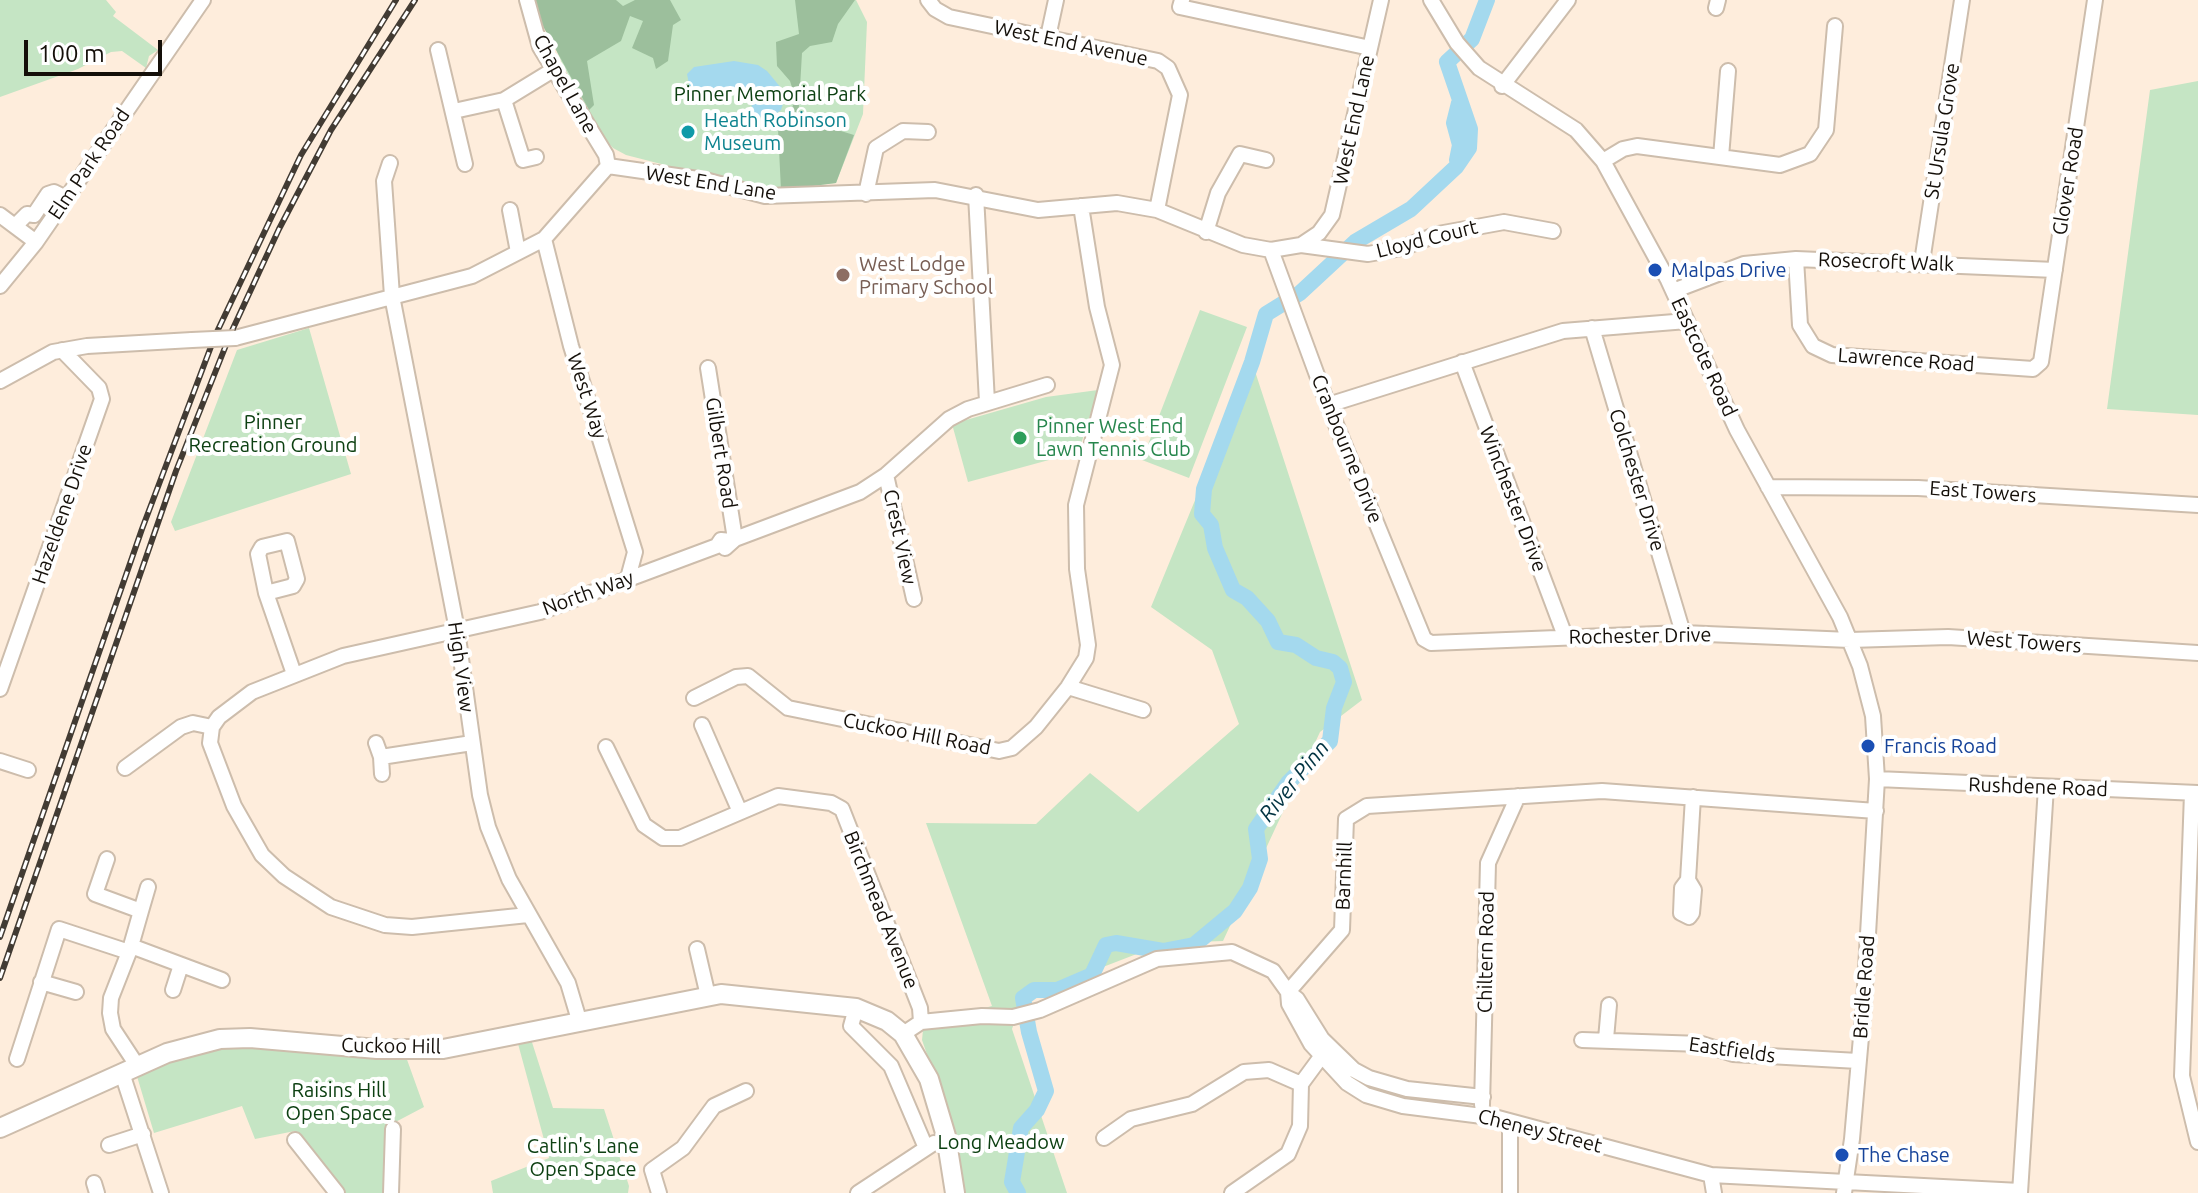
<!DOCTYPE html>
<html>
<head>
<meta charset="utf-8">
<style>
	body { margin:0 }
	#map { position:relative; width:2198px; height:1193px; overflow:hidden; background:#feeddc; font-family:Ubuntu,sans-serif }
	canvas { display:block }
	.scale { position:absolute; left:24px; top:40px; width:138px; height:36px; box-sizing:border-box; border:4px solid #140f09; border-top:0; padding-left:10px; font-size:24px; line-height:28px; white-space:nowrap; color:#140f09; -webkit-text-stroke:6px #fff; paint-order:stroke }
</style>
</head>
<body>
<div id="map">
<canvas width="2198" height="1193"></canvas>
<div class="scale">100 m</div>
</div>
<script>
const c = document.querySelector('canvas').getContext('2d');
c.lineJoin = 'round';
function fill(path, color) { c.fillStyle = color; c.fill(path, 'evenodd'); }
const shape = rows => new Path2D(rows.map(r => 'M' + r).join(''));
function strokePath(path, color, width, dash) { c.strokeStyle = color; c.lineWidth = width; c.lineCap = dash ? 'butt' : 'round'; c.setLineDash(dash || []); c.stroke(path); }
function write(font, color, halo, rows, align = 'center') {
  c.font = font + ' Ubuntu,sans-serif'; c.lineWidth = 8; c.setLineDash([]); c.textBaseline = 'middle'; c.strokeStyle = halo; c.fillStyle = color; for (const [text, x, y, turn = 0] of rows) {
    c.save(); c.translate(x, y); c.rotate((+turn || 0) * Math.PI / 180); c.textAlign = isNaN(turn) ? turn : align; if (halo) c.strokeText(text, 0, 0); c.fillText(text, 0, 0); c.restore();
  }
}
fill(shape([
	[0,0,106,0,116,12,113,16,158,50,149,56,146,68,122,51,111,52,78,69,0,97],
	[535,0,856,0,867,22,863,114,836,183,781,190,755,188,626,155,613,148,597,131,561,61],
	[2198,81,2198,415,2107,409,2150,90],
	[1200,310,1247,327,1189,478,1142,460],
	[309,328,351,474,175,531,171,522,237,350],
	[1252,362,1362,700,1320,732,1223,941,1165,943,1023,998,1012,1029,1067,1193,961,1193,937,1083,922,1040,923,1030,930,1022,992,1006,926,823,1036,824,1090,773,1138,812,1239,724,1212,650,1151,607],
	[1098,390,1077,457,1063,452,1060,457,968,482,952,424,1046,397],
	[530,1036,553,1108,604,1109,629,1186,628,1193,493,1193,491,1181,549,1158,517,1040],
	[253,1044,405,1054,424,1107,386,1127,383,1193,345,1193,295,1131,255,1139,242,1106,154,1133,136,1073,194,1051]
]), '#c5e5c4');
fill(shape([
	[535,0,616,0,623,6,635,0,670,0,681,20,673,25,668,61,656,69,653,58,632,48,643,21,630,16,621,41,587,61,594,105,589,110,539,19],
	[795,0,855,0,838,24,832,42,810,46,802,53,798,122,804,128,831,128,854,135,836,183,781,190,778,129,789,121,795,97,790,81,777,66,776,42,799,34]
]), '#9cbf9c');
fill(shape([
	[734,61,758,65,767,71,786,94,781,110,773,116,754,117,748,88,695,92,690,89,687,74,694,67]
]), '#a4d9ee');
strokePath(shape([
	[1457,160,1460,145,1454,123,1459,103],
	[1018,1193,1012,1182,1021,1128,1037,1110,1046,1091,1029,1032,1023,998,1034,990,1057,990,1092,975,1106,945,1116,943,1163,951,1194,945,1235,911,1250,888,1260,859,1256,829,1288,783,1330,741,1334,708,1344,682,1340,668,1333,662,1316,658,1296,645,1278,642,1268,621,1247,598,1233,590,1215,548,1211,525,1202,514,1204,489,1252,362,1266,314,1300,293,1355,242,1411,209,1456,167,1469,148,1470,129,1447,62,1472,39,1487,0]
]), '#a4d9ee', 16);
const minor = shape([
	[527,0,540,47,606,155,608,166],
	[928,0,935,9,949,17,1158,61,1168,68,1180,95,1157,210],
	[1182,0,1180,7,1370,48],
	[1431,0,1457,43,1479,68,1576,130,1603,161,1668,280,1737,430,1840,617,1860,666,1873,716,1877,779,1864,1003,1852,1139,1844,1193],
	[1716,8,1718,0],
	[1048,37,1056,0],
	[438,50,465,164],
	[1502,86,1568,0],
	[504,100,523,160,536,157],
	[454,111,504,100,553,70],
	[1721,157,1728,71],
	[1603,161,1623,149,1637,146,1780,165,1810,154,1826,130,1835,26],
	[390,163,384,181,392,296,457,630,480,795,488,827,509,879,568,983,579,1020],
	[866,194,876,148,903,131,928,132],
	[976,195,987,402],
	[510,210,518,252],
	[0,215,36,242],
	[15,226,27,214,34,215,48,194,54,192,66,198],
	[1206,232,1218,193,1240,154,1266,160],
	[544,239,571,346,635,552,628,578],
	[1301,245,1368,254,1402,248,1438,234,1504,222,1553,231],
	[1271,250,1328,405,1424,639,1431,643,1683,633,1850,640,1948,637,2198,653],
	[1796,259,1800,325,1813,346,1832,355,2033,369,2041,362,2095,0],
	[1922,262,1962,0],
	[0,286,36,242,203,0],
	[1673,291,1744,264,1796,259,2055,270],
	[1592,328,1683,633],
	[235,338,472,276,544,239,608,166,705,180,765,196,935,190,1038,210,1117,203,1157,210,1243,245,1271,250,1301,245,1319,233,1332,215,1381,0],
	[1462,362,1565,636],
	[708,368,735,539],
	[0,381,53,352,87,346,192,340],
	[1328,405,1563,331,1687,321],
	[886,475,914,599],
	[1768,487,1918,488,2198,505],
	[725,548,735,539,860,492,886,475,949,419,968,409,1047,385],
	[266,593,293,586,297,579,287,541,262,547,258,554,266,593,294,674],
	[1068,687,1143,710],
	[0,689,102,399,99,388,62,350],
	[694,698,736,677,748,676,788,708,999,751,1012,748,1036,727,1068,687,1086,658,1088,645,1077,569,1076,505,1112,365,1097,307,1081,206],
	[702,725,740,812],
	[376,743,381,757,382,774],
	[606,747,644,825,663,838,680,838,778,796,831,803,842,809,920,1008,921,1022],
	[381,757,472,743],
	[0,761,28,770],
	[125,768,181,727,193,723,212,727],
	[1877,779,2198,793],
	[2192,793,2182,1076,2198,1142],
	[107,859,95,894,141,911,131,946],
	[1688,880,1682,888,1681,913,1689,917,1692,913,1694,890,1688,880,1693,797],
	[141,911,148,887],
	[528,915,412,927,385,925,331,907,284,876,262,855,234,806,210,743,212,727,219,717,252,692,343,656,540,612,717,546,721,540,731,541],
	[697,949,708,996],
	[129,952,131,946,222,980],
	[41,982,76,992],
	[173,990,181,965],
	[1288,992,1289,1004,1311,1044,1347,1083,1366,1095,1403,1106,1498,1118,1711,1175,2020,1191],
	[1288,992,1342,930,1346,819,1367,806,1602,791,1876,811],
	[856,1008,851,1026,891,1066,926,1148],
	[903,1034,921,1022,982,1016,1013,1017,1040,1010,1157,959,1232,952,1273,971,1288,992,1297,999,1322,1039,1354,1070,1369,1078,1407,1089,1483,1097],
	[1606,1039,1609,1005],
	[1582,1040,1702,1044,1733,1054,1858,1061],
	[17,1059,59,929,129,952,111,998,110,1013,113,1029,138,1067],
	[122,1073,161,1193],
	[1482,1105,1488,863,1518,796],
	[1510,1123,1510,1193],
	[1104,1138,1131,1119,1192,1104,1244,1072,1269,1070,1301,1084],
	[295,1140,337,1193],
	[109,1145,143,1134],
	[1711,1175,1714,1193],
	[94,1183,97,1193],
	[391,1193,393,1129],
	[659,1193,652,1170,683,1148,714,1106,746,1091],
	[858,1193,934,1143],
	[1232,1193,1288,1154,1300,1126,1301,1084,1326,1050],
	[2020,1193,2046,787]
]);
const major = shape([
	[0,1128,167,1053,220,1039,250,1038,377,1049,443,1049,721,994,856,1008,887,1021,903,1034,929,1079,946,1136,955,1193]
]);
strokePath(minor, '#cdbdac', 18);
strokePath(major, '#cdbdac', 22);
strokePath(minor, '#fff', 14);
strokePath(major, '#fff', 18);
const rail = shape([
	[0,937,142,529,215,336,301,155,396,0],
	[0,978,176,471,230,335,279,229,331,130,415,0]
]);
strokePath(rail, '#423b33', 6);
strokePath(rail, '#fff', 3, [9]);
const minorBridge = shape([
	[192,340,235,338]
]);
strokePath(minorBridge, '#cdbdac', 18, []);
strokePath(minorBridge, '#fff', 14);
for (const [x, y, r, color] of [
	[688,132,8,"#0f9aa8"],
	[1655,270,8,"#1a4fb4"],
	[843,275,8,"#8d6e63"],
	[1020,438,8,"#2e9e5b"],
	[1868,746,8,"#1a4fb4"],
	[1842,1155,8,"#1a4fb4"]
]) { const dot = new Path2D(); dot.arc(x, y, r, 0, 2 * Math.PI); c.fillStyle = color; c.fill(dot); strokePath(dot, '#fff', 3); }
write('20px', '#140f09', '#fff', [
	["West End Avenue",1071,43,12],
	["Chapel Lane",565,84,61],
	["West End Lane",1354,120,-78],
	["St Ursula Grove",1942,131,-81],
	["Elm Park Road",89,164,-56],
	["Glover Road",2068,181,-81],
	["West End Lane",711,183,9],
	["Lloyd Court",1427,239,-14],
	["Rosecroft Walk",1886,262,2],
	["Eastcote Road",1704,357,65],
	["Lawrence Road",1906,360,4],
	["West Way",587,396,72],
	["Cranbourne Drive",1347,449,68],
	["Gilbert Road",721,453,81],
	["Colchester Drive",1637,480,73],
	["East Towers",1983,492,4],
	["Winchester Drive",1513,499,69],
	["Hazeldene Drive",62,514,-71],
	["Crest View",900,537,78],
	["North Way",588,593,-20],
	["Rochester Drive",1640,636,-1],
	["West Towers",2024,642,4],
	["High View",461,667,82],
	["Cuckoo Hill Road",917,734,11],
	["Rushdene Road",2038,787,2],
	["Barnhill",1344,876,-88],
	["Birchmead Avenue",881,910,68],
	["Chiltern Road",1486,952,-89],
	["Bridle Road",1864,987,-86],
	["Cuckoo Hill",391,1046,1],
	["Eastfields",1732,1050,8],
	["Cheney Street",1540,1131,14]
]);
write('20px', '#0d4012', '#fff', [
	["Pinner Memorial Park",770,94],
	["Pinner",273,422],
	["Recreation Ground",273,445],
	["Raisins Hill",339,1090],
	["Open Space",339,1113],
	["Long Meadow",1001,1142],
	["Catlin's Lane",583,1146],
	["Open Space",583,1169]
]);
write('20px', '#0d838f', '#fff', [
	["Heath Robinson",704,120],
	["Museum",704,143]
], 'left');
write('20px', '#785e54', '#fff', [
	["West Lodge",859,264],
	["Primary School",859,287]
], 'left');
write('20px', '#164399', '#fff', [
	["Malpas Drive",1671,270],
	["Francis Road",1884,746],
	["The Chase",1858,1155]
], 'left');
write('20px', '#27864d', '#fff', [
	["Pinner West End",1036,426],
	["Lawn Tennis Club",1036,449]
], 'left');
write('italic 22px', '#023342', '#fff', [
	["River Pinn",1294,781,-51]
]);
</script>
</body>
</html>
